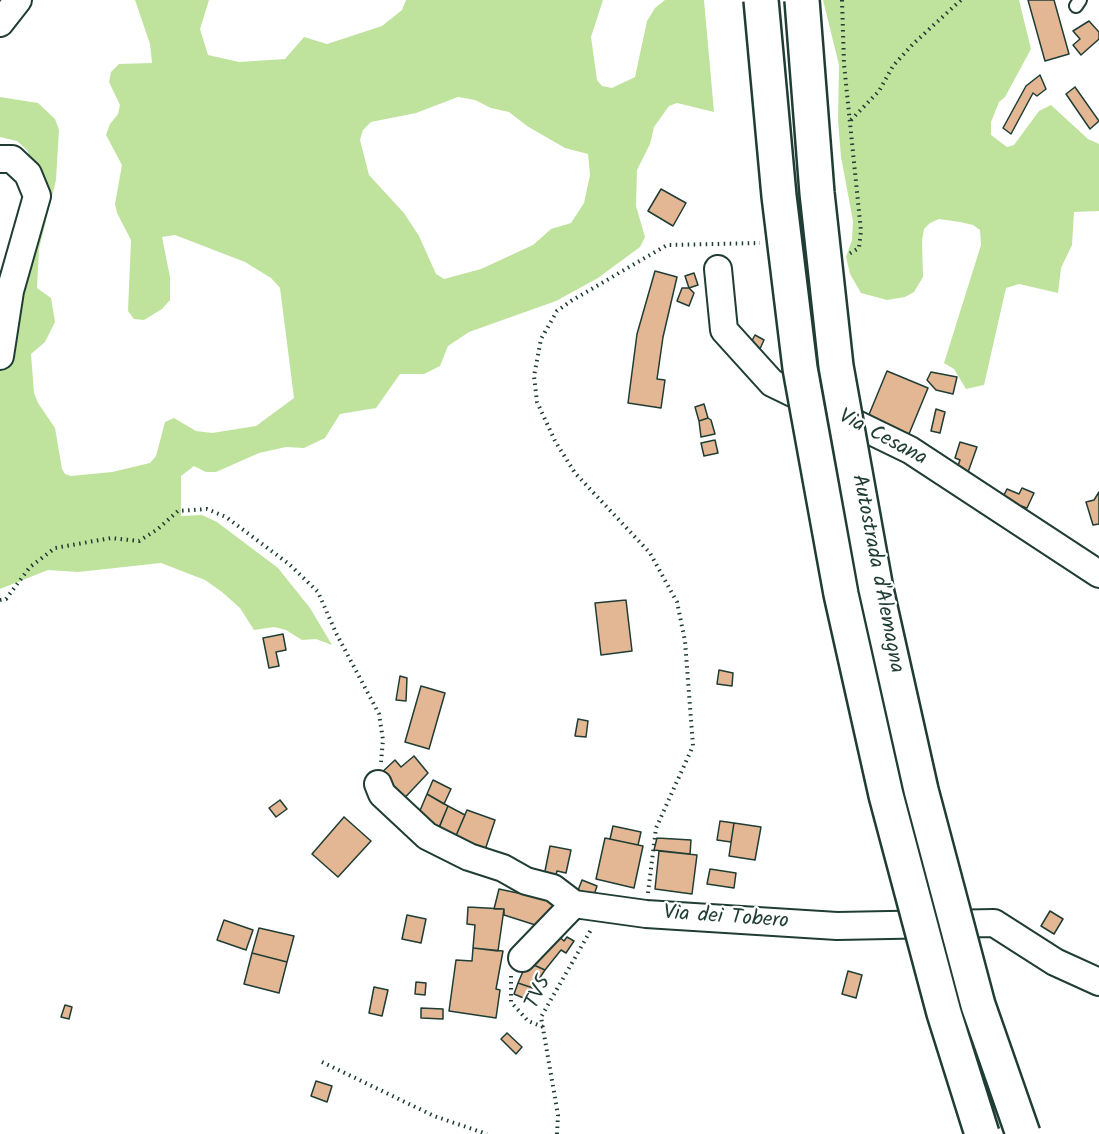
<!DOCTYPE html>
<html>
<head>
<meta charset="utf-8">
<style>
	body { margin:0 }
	canvas { display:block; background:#fff }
</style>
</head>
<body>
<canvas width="1099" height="1134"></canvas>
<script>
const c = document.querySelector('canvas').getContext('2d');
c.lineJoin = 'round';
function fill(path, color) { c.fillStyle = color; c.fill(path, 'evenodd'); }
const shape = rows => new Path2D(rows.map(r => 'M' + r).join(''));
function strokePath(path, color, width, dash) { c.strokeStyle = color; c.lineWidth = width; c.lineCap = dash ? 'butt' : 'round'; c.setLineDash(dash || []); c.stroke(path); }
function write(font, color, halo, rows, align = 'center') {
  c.font = font + ' Kalam,sans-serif'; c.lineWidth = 4.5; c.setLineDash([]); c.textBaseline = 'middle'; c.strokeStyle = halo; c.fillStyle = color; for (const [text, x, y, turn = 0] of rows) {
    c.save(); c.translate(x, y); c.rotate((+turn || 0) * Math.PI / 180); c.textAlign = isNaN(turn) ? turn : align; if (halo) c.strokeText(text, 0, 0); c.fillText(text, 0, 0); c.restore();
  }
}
fill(shape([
	[135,0,209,0,200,29,208,55,239,62,285,59,304,37,327,44,382,26,402,10,406,0,603,0,591,37,597,80,602,86,612,88,635,77,647,21,655,8,665,0,704,0,714,112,677,103,669,106,654,127,650,144,637,170,636,206,645,237,640,247,598,278,556,301,469,332,448,346,440,366,424,374,400,374,376,408,340,414,325,438,304,448,286,447,259,453,216,472,206,472,194,466,181,476,181,516,202,515,217,522,278,568,310,608,332,645,316,639,302,640,286,630,274,627,254,630,240,608,222,592,205,580,161,563,78,572,48,570,0,589,0,357,34,179,31,159,27,150,17,141,0,137,0,97,38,103,55,119,59,130,56,180,39,249,37,288,51,298,55,322,45,342,31,354,34,393,38,403,55,428,62,469,65,474,71,476,112,472,150,463,156,456,165,422,174,418,196,431,212,433,256,426,294,398,280,288,271,278,245,262,175,235,162,237,170,277,170,300,162,309,144,320,134,319,128,311,131,240,117,213,115,204,122,165,106,135,110,124,118,114,120,105,109,82,111,72,119,64,152,63,150,44],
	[458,97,475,100,491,108,509,112,527,126,565,148,588,154,590,175,584,203,571,223,551,229,533,245,481,269,444,279,436,274,419,236,404,213,369,175,360,140,363,130,371,122,416,113],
	[823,0,1019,0,1031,49,1005,97,999,102,991,122,991,135,1007,147,1014,145,1039,111,1051,105,1088,139,1099,144,1099,211,1074,212,1072,245,1061,268,1058,293,1019,284,1006,288,984,385,966,389,954,369,944,363,981,245,980,230,973,225,960,222,939,219,930,223,924,229,922,241,923,277,914,292,905,297,887,300,861,293,850,274,846,257,852,240,853,221,841,157,838,120,839,65]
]), '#bfe39d');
const building = shape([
	[1028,0,1054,0,1069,54,1045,61,1028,0],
	[1089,21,1099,32,1099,39,1081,55,1073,45,1080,39,1073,31,1089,21],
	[1040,75,1046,89,1037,96,1033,93,1011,134,1003,128,1026,86,1040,75],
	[1075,87,1099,121,1090,129,1066,94,1075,87],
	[661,189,686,203,673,226,648,211,661,189],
	[655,271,677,277,663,337,657,379,665,380,661,408,628,403,637,334,655,271],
	[694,273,698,285,689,288,685,276,694,273],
	[682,288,689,288,694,293,689,306,677,301,682,288],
	[755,335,764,340,759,351,749,346,755,335],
	[887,371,928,388,909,434,868,417,887,371],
	[931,372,957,377,953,394,936,390,927,380,931,372],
	[704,404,708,418,699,421,695,407,704,404],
	[936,409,945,412,940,433,931,431,936,409],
	[708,418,711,420,715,434,701,437,699,421,708,418],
	[715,440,718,453,704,456,701,443,715,440],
	[960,442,977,447,967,475,956,471,960,460,955,458,960,442],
	[1022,488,1034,493,1027,508,1021,506,1018,511,1003,497,1007,489,1019,494,1022,488],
	[1099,492,1099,524,1093,525,1086,502,1094,500,1099,492],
	[626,600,632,651,601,655,595,603,626,600],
	[283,634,286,650,276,652,279,666,269,668,263,638,283,634],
	[719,670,733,673,732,686,717,684,719,670],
	[400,676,407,678,406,701,396,700,400,676],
	[421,686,445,693,429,749,405,742,421,686],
	[578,719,588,721,586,737,575,736,578,719],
	[414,756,428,773,397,806,379,775,395,760,401,767,414,756],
	[433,780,451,789,444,804,427,794,433,780],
	[427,794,448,806,437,832,416,820,427,794],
	[280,800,287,809,276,817,269,808,280,800],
	[448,806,465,815,452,845,439,828,448,806],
	[467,810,495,820,483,856,452,845,467,810],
	[344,817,371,841,338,877,312,854,344,817],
	[720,821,734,823,731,842,717,840,720,821],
	[734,823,761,827,755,860,729,856,734,823],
	[613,826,641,832,638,845,610,839,613,826],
	[605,838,643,846,634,888,596,879,605,838],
	[657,838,691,840,690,854,654,850,657,838],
	[550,846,571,850,566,873,557,871,554,883,543,881,550,846],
	[659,851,697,855,692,894,655,889,659,851],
	[710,869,736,873,734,888,707,884,710,869],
	[582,880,597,886,593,898,577,893,582,880],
	[529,888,556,895,548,929,504,915,504,909,494,909,499,889,527,895,529,888],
	[468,907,504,909,498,951,473,948,475,925,467,924,468,907],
	[1050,911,1063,919,1054,934,1041,926,1050,911],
	[407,915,426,919,421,943,402,939,407,915],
	[224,920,253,930,246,950,217,940,224,920],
	[259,928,294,936,287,962,252,953,259,928],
	[553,931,564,941,567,937,574,941,566,953,561,950,545,970,527,962,553,931],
	[473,948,503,951,496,989,500,990,496,1018,449,1011,456,960,472,961,473,948],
	[252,953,287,962,279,993,244,984,252,953],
	[527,962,545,970,533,988,518,983,527,962],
	[848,971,862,975,856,998,842,994,848,971],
	[416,982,426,983,425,995,415,994,416,982],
	[518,983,533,988,526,999,514,994,518,983],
	[374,987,388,990,382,1016,369,1013,374,987],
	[65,1005,72,1007,69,1019,61,1017,65,1005],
	[421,1008,443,1009,443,1019,421,1018,421,1008],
	[507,1033,522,1047,516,1054,501,1039,507,1033],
	[316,1081,332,1086,327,1102,311,1096,316,1081]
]);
fill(building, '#e4b794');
strokePath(building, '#1f3d34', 1.5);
const lane = shape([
	[1076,6,1080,0]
]);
const street = shape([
	[0,23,18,0],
	[0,159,12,159,28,174,37,196,10,291,0,356],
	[718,269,724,330,772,383,910,450,1099,574],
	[378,784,382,794,427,836,469,857,503,868,526,881,553,888,574,904,646,914,837,926,994,923,1055,962,1099,982],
	[522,958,574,904]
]);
strokePath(lane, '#1f3d34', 16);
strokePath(street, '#1f3d34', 30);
strokePath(shape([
	[842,0,844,64,861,231,859,248,849,254],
	[851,120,879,91,893,66,913,44,961,0],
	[0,600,6,599,30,567,55,548,111,538,139,541,158,529,178,511,207,509,226,517,289,564,318,592,336,633,379,714,383,740,381,762],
	[648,893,656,828,693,746,685,641,677,602,650,553,575,473,555,441,537,402,534,376,541,339,557,311,571,301,667,245,760,243],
	[511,976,511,1002,528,1021,543,1027],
	[322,1062,434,1116,487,1134],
	[557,1134,558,1115,541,1017,592,928]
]), '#1f3d34', 4, [1.5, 4.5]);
strokePath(lane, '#fff', 12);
strokePath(street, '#fff', 26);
const highwayBridge = shape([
	[761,0,779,196,800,368,841,594,886,795,944,1013,982,1134],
	[802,0,817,193,836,366,876,589,921,790,978,1005,1023,1134]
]);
strokePath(highwayBridge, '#1f3d34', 38, []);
strokePath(highwayBridge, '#fff', 33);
write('21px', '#1f3d34', '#fff', [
	["Via Cesana",882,439,28],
	["Autostrada d'Alemagna",876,574,79],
	["Via dei Tobero",726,919,4],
	["TV5",540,993,-65]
]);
</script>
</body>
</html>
